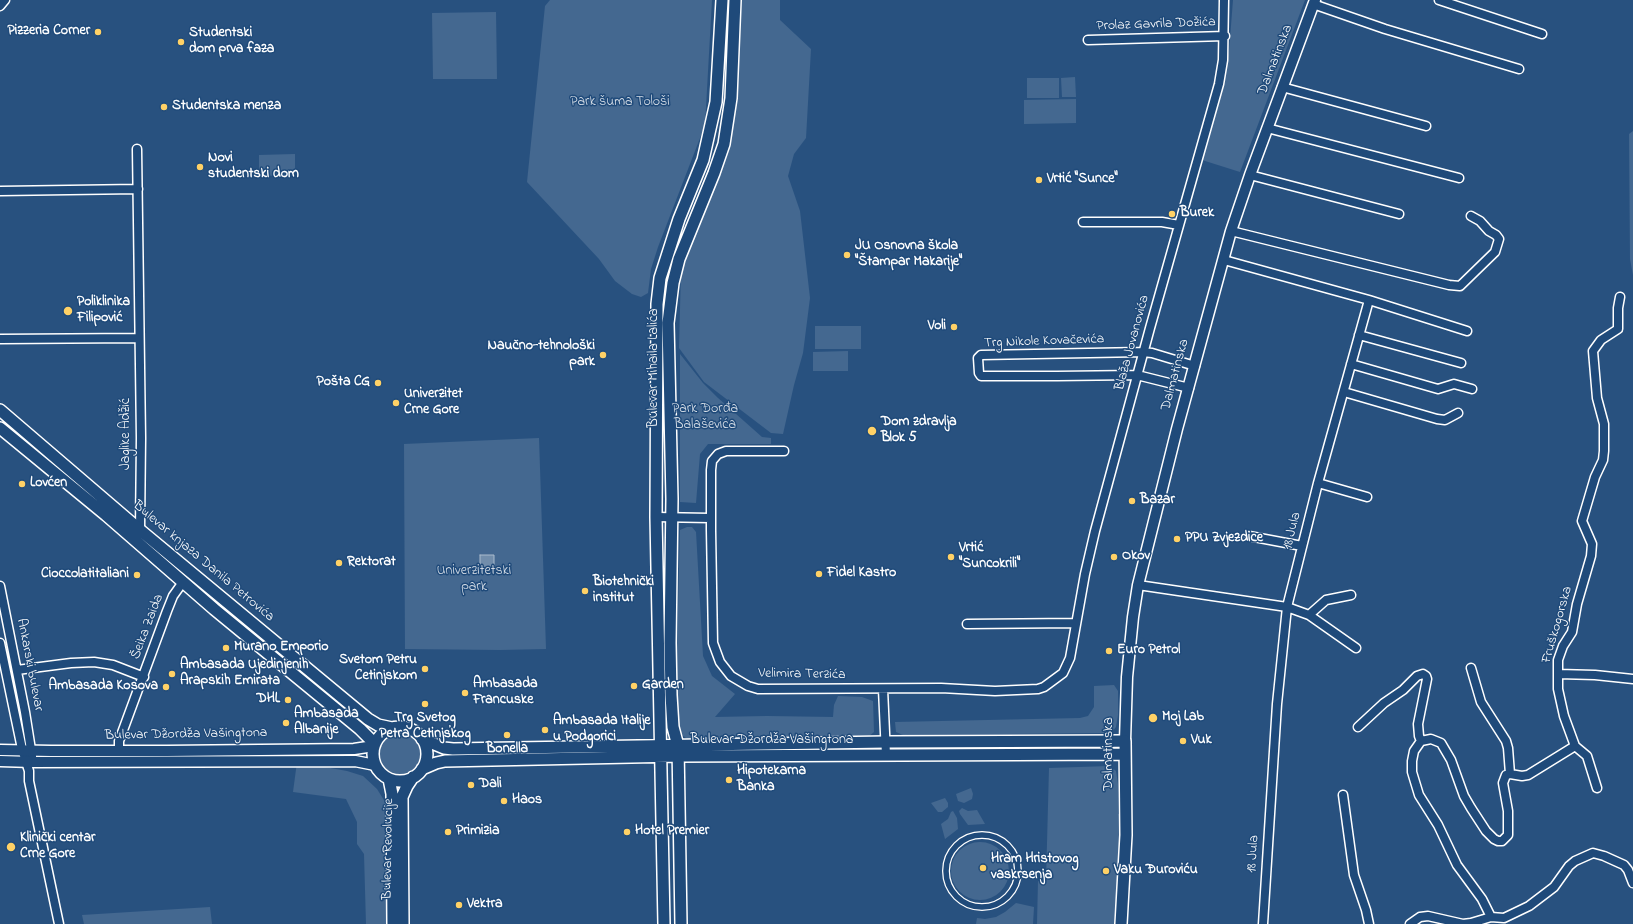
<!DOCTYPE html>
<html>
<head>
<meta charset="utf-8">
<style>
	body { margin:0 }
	canvas { display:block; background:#28517f }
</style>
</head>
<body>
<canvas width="1633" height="924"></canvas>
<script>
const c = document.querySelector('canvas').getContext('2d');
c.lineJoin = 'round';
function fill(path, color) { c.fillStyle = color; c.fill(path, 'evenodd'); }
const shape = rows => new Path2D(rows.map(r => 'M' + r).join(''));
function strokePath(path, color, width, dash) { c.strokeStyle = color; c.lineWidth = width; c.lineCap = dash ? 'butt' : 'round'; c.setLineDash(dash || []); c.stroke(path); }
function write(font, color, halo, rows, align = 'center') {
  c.font = font + ' "Indie Flower",sans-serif'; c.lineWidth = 3; c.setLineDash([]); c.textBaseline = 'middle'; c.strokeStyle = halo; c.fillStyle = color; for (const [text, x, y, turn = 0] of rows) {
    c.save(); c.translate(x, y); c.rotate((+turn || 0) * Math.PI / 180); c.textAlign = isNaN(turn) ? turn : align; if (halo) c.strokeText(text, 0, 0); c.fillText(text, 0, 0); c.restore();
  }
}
fill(shape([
	[550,0,712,0,705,125,658,247,651,269,648,293,641,297,632,294,615,281,599,259,527,182,545,6],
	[734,0,780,0,780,20,811,49,806,138,794,154,788,176,800,211,810,298,803,353,794,385,783,434,771,433,704,382,679,348,681,270,728,138],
	[1233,0,1305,0,1240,172,1202,160,1229,51],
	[496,12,497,79,433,79,432,13],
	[1075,77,1076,97,1062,97,1061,78],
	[1027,78,1059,78,1059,98,1027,98],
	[1076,99,1076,123,1024,124,1024,100],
	[1633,131,1633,275,1630,259,1629,134],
	[295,154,295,175,259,176,259,155],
	[815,326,861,326,861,349,815,349],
	[848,351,848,371,813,371,813,352],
	[680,354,703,383,718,398,762,437,771,438,771,444,708,444,700,454,696,503,680,502],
	[539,438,546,649,500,650,405,649,404,444],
	[687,527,692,527,696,532,703,656,712,676,735,694,715,717,767,716,833,717,834,705,838,696,862,697,873,701,874,732,867,738,690,741,682,735,675,724,680,530],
	[1114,685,1118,691,1118,715,1116,727,1111,733,903,735,896,732,895,722,1080,718,1088,716,1094,707,1094,686],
	'380 754a20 20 0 1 1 40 0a20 20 0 1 1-40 0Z',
	[297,762,347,771,363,776,377,789,387,805,387,924,366,924,364,854,357,844,357,822,346,799,293,792],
	[1110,766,1116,771,1118,784,1118,814,1122,814,1119,884,1115,905,1114,924,1037,924,1038,881,1046,881,1049,768],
	[971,788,973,794,972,799,964,803,958,801,956,794],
	[945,798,948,803,948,807,942,812,938,812,931,803],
	[962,808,968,811,977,810,985,824,968,825,960,814,959,811],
	[953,811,957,818,958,829,945,839,941,824,948,819,951,812],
	'951 871a29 29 0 1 1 58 0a29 29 0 1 1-58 0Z',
	[1016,903,1034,907,1033,924,976,924,977,918,985,919,996,917,1005,912],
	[210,907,212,924,84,924,82,915]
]), '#446890');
const water = shape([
	[480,555,494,555,494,569,480,569,480,555]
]);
fill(water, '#718dab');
strokePath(water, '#aabbcd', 1);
const pedestrian = shape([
	'946 871a36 36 0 1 1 72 0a36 36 0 1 1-72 0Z'
]);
const minor = shape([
	[1439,0,1542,34],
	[1313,4,1385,29,1519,69],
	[0,6,5,0],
	[1088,40,1225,36],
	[1282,87,1426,126],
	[1267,128,1459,178],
	[137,149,141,438,140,530],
	[1250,175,1399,214],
	[0,191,138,189],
	[1083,222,1162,222,1179,225],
	[1231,231,1449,285,1460,286,1495,252,1499,239,1496,235,1489,231,1480,221,1471,216],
	[1224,260,1369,300,1318,483,1287,607,1277,704,1263,924],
	[1369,300,1467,331],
	[1359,335,1461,363],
	[0,339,139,338],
	[1351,364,1438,389,1454,384,1472,389],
	[1189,388,1137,375,1057,376,981,376,979,373,978,358,981,355,1143,352,1152,353,1195,366],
	[1344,392,1437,419,1445,420,1458,413],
	[784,451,726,451,718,454,712,461,711,470,711,530,713,643,720,662,731,676,748,686,758,689,941,688,995,691,1038,689,1044,687,1063,673,1070,658,1085,574,1095,531,1150,328,1219,84,1223,60,1224,0],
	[1318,483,1367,497],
	[656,517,710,518],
	[1249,536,1302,546],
	[1138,585,1287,607,1309,615,1326,600,1351,595],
	[0,586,25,712,32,756],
	[1309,615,1356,648],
	[967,624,1076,623],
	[0,643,22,749,29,771,29,781,59,924],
	[1471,668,1481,702,1506,741,1508,748,1510,774],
	[17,670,71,663,94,662,113,665,144,677],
	[1558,674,1595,675,1633,679],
	[883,689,886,755],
	[1358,727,1384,703,1403,690,1417,676,1423,674,1426,676,1427,679,1418,724,1419,736,1421,741],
	[1575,746,1587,756,1597,788],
	[119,751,119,741,167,611,173,596,183,582],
	[1343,795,1354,875,1366,910,1369,924],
	[1491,917,1482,899,1457,865,1438,825,1419,795,1412,772,1412,761,1414,751,1421,741,1431,739,1441,743,1451,760,1464,796,1471,808,1486,831,1494,839,1498,841,1502,841,1508,835,1508,811,1503,783,1506,775,1510,774,1522,776,1528,775,1575,746,1564,716,1558,689,1558,660,1563,646,1572,632,1577,604,1591,556,1592,544,1582,521,1595,477,1603,460,1604,451,1604,424,1597,398,1593,351,1601,340,1618,329,1618,308,1620,297],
	[1410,924,1420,917,1428,916,1463,924,1471,923,1491,917,1504,918,1529,906,1554,887,1569,866,1575,861,1593,853,1604,856,1624,865,1628,870,1633,883]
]);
const tertiary = shape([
	[1125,741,1127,677,1133,617,1138,585,1177,429,1231,231,1250,175,1315,0],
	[0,750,51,751,167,751,354,749,374,746],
	[0,761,32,762,355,761,375,765]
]);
const secondary = shape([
	[0,410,140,530,368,719,378,725,392,728],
	[0,428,106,515,214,609,360,729,375,744],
	'373 754a27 27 0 1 1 54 0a27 27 0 1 1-54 0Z',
	[422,739,444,748,453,749,886,742,1125,741,1126,835,1121,924],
	[422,769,436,763,445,761,678,756,1125,754],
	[389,779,392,794,393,924],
	[403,924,402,797,407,786,413,777],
	[664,924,656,517,657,304,660,278,679,219,703,160,716,102,722,0],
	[681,924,678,746,673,727,671,695,670,643,672,499,668,323,673,283,679,259,714,173,724,144,731,98,735,0]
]);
strokePath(pedestrian, '#fff', 8);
strokePath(minor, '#fff', 11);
strokePath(tertiary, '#fff', 13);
strokePath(secondary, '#fff', 14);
strokePath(pedestrian, '#1f4a7a', 5.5);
strokePath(minor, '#1f4a7a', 8);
strokePath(tertiary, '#1f4a7a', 10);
strokePath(secondary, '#1f4a7a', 11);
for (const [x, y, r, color] of [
	[98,32,4,"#ffd166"],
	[181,42,4,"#ffd166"],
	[164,107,4,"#ffd166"],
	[200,167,4,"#ffd166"],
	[1039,180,4,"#ffd166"],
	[1172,214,4,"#ffd166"],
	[847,255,4,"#ffd166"],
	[68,311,5,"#ffd166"],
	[954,327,4,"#ffd166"],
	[603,355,4,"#ffd166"],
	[378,383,4,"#ffd166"],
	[396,403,4,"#ffd166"],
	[872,431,5,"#ffd166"],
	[22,484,4,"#ffd166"],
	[1132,501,4,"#ffd166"],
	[1177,539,4,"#ffd166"],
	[951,557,4,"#ffd166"],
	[1114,557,4,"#ffd166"],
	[339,563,4,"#ffd166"],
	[819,574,4,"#ffd166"],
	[137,575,4,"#ffd166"],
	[585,591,4,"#ffd166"],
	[226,648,4,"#ffd166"],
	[1109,651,4,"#ffd166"],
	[425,669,4,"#ffd166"],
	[172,674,4,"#ffd166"],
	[634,686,4,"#ffd166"],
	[166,687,4,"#ffd166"],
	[465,693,4,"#ffd166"],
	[288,700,4,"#ffd166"],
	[425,704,4,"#ffd166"],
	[1153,718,5,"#ffd166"],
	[286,723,4,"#ffd166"],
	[545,730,4,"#ffd166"],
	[507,735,4,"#ffd166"],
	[1183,741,4,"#ffd166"],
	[729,780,4,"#ffd166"],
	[471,785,4,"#ffd166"],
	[504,801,4,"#ffd166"],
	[448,832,4,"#ffd166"],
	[627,832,4,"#ffd166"],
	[11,847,5,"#ffd166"],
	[983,868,4,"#ffd166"],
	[1106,871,4,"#ffd166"],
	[459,905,4,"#ffd166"]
]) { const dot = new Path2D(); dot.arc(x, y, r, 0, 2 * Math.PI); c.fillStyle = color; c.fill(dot); strokePath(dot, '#1f4a7a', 1.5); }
write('14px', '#fff', '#1f4a7a', [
	["Prolaz Gavrila Dožića",1156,25,-2],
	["Dalmatinska",1276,60,-69],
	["Trg Nikole Kovačevića",1044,342,-2],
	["Blaža Jovanovića",1133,343,-75],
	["Bulevar Mihaila Lalića",655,368,-90],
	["Dalmatinska",1176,375,-75],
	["Jaglike Adžić",127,434,-90],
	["18 Jula",1293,531,-76],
	["Bulevar knjaza Danila Petrovića",203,562,40],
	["Fruškogorska",1558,625,-74],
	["Šeika Zaida",148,627,-69],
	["Ankarski bulevar",29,665,79],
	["Velimira Terzića",802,675,1],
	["Bulevar Džordža Vašingtona",186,735,-1],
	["Bulevar Džordža Vašingtona",772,741],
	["Dalmatinska",1110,754,-90],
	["Bulevar Revolucije",389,849,-89],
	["18 Jula",1254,854,-86]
]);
write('bold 14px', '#fff', '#1f4a7a', [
	["Pizzeria Corner",90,32,"right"],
	["Studentski",189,34],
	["dom prva faza",189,50],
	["Studentska menza",172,107],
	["Novi",208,159],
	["studentski dom",208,175],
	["Vrtić \"Sunce\"",1047,180],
	["Burek",1180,214],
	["JU Osnovna škola",855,247],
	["\"Štampar Makarije\"",855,263],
	["Poliklinika",77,303],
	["Filipović",77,319],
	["Voli",946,327,"right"],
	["Naučno-tehnološki",595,347,"right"],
	["park",595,363,"right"],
	["Pošta CG",370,383,"right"],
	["Univerzitet",404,395],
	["Crne Gore",404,411],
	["Dom zdravlja",881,423],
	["Blok 5",881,439],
	["Lovćen",30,484],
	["Bazar",1140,501],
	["PPU Zvjezdice",1185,539],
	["Vrtić",959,549],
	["\"Suncokrili\"",959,565],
	["Okov",1122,557],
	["Rektorat",347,563],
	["Fidel Kastro",827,574],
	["Cioccolatitaliani",129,575,"right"],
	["Biotehnički",593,583],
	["institut",593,599],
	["Murano Emporio",234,648],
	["Euro Petrol",1117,651],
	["Svetom Petru",417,661,"right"],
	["Cetinjskom",417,677,"right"],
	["Ambasada Ujedinjenih",180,666],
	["Arapskih Emirata",180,682],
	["Ambasada",473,685],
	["Francuske",473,701],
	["Garden",642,686],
	["Ambasada Kosova",158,687,"right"],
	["DHL",280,700,"right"],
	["Ambasada",294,715],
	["Albanije",294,731],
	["Moj Lab",1162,718],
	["Trg Svetog",425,719,"center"],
	["Petra Cetinjskog",425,735,"center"],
	["Ambasada Italije",553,722],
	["u Podgorici",553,738],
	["Vuk",1191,741],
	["Bonella",507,750,"center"],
	["Hipotekarna",737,772],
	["Banka",737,788],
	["Dali",479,785],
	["Haos",512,801],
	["Primizia",456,832],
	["Hotel Premier",635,832],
	["Klinički centar",20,839],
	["Crne Gore",20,855],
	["Hram Hristovog",991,860],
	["vaskrsenja",991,876],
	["Vaku Đuroviću",1114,871],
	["Vektra",467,905]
], 'left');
write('14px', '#dae1e9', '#1f4a7a', [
	["Park šuma Tološi",620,103],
	["Park Đorđa",705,410],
	["Balaševića",705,426],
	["Univerzitetski",474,572],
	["park",474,588]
]);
</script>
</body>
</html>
